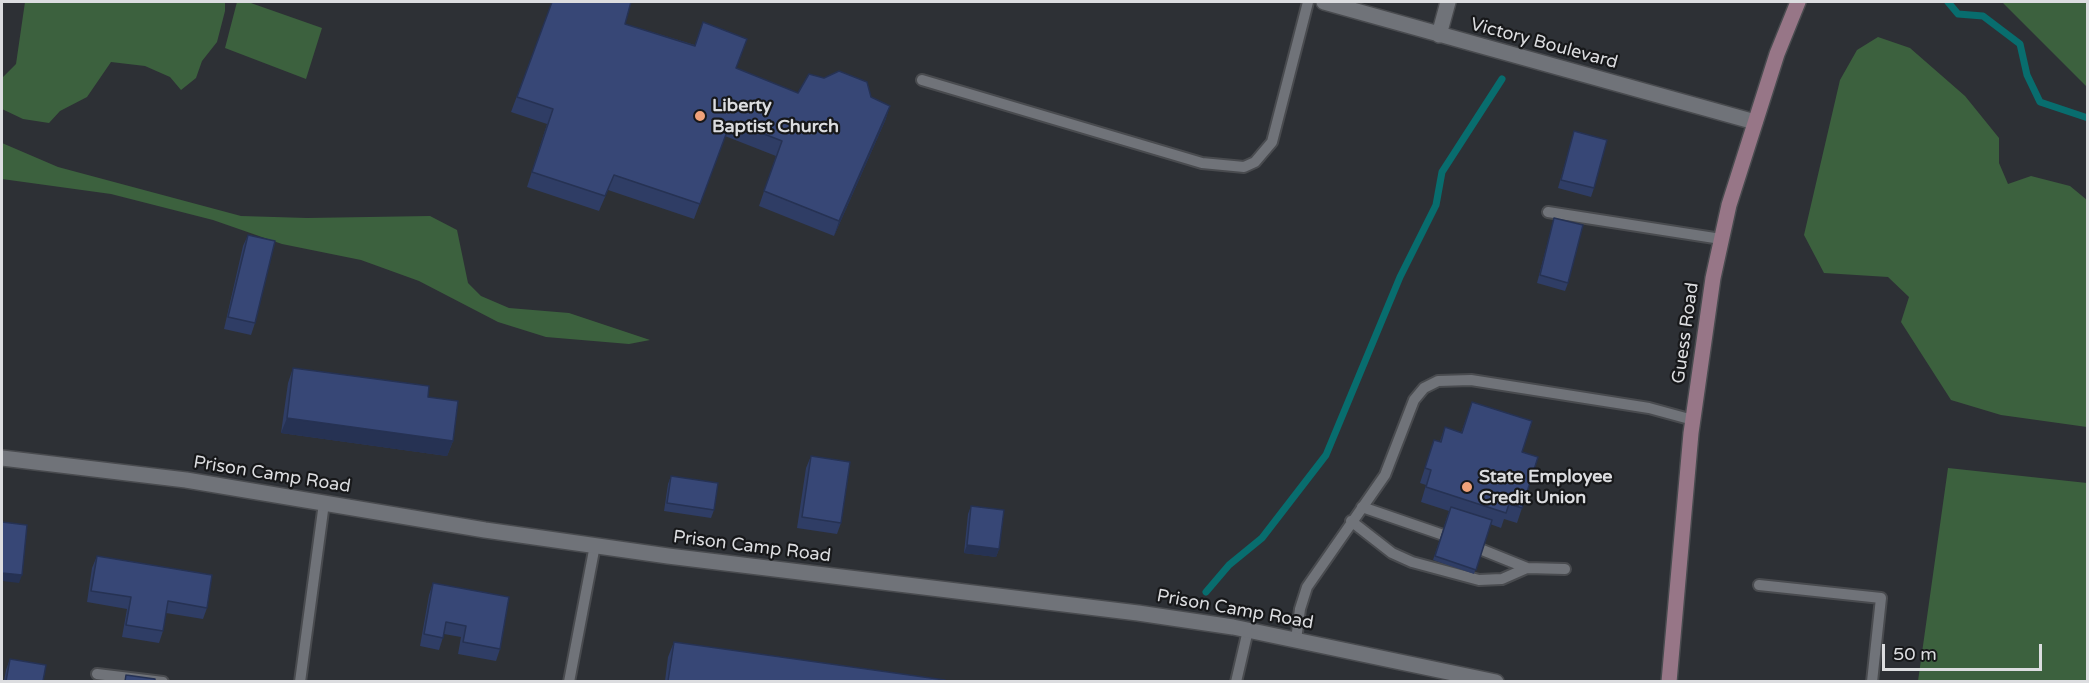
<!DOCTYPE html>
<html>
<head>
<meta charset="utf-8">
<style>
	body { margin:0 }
	#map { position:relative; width:2089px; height:683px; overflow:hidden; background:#2d3035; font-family:"Varela Round",sans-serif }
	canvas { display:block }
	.frame { position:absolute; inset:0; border:3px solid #dcdde0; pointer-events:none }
	.scale { position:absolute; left:1882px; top:644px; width:160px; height:27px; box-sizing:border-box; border:3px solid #dcdde0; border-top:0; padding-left:8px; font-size:18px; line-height:21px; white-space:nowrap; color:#dcdde0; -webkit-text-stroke:4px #17181a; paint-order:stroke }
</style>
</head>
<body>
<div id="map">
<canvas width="2089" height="683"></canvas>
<div class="frame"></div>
<div class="scale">50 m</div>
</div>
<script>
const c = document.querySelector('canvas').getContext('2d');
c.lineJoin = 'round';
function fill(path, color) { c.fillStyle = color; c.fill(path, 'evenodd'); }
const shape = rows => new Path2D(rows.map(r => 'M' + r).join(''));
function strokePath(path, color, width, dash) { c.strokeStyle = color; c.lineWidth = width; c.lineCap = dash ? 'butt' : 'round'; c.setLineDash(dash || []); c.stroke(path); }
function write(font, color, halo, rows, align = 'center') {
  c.font = font + ' "Varela Round",sans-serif'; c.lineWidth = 4.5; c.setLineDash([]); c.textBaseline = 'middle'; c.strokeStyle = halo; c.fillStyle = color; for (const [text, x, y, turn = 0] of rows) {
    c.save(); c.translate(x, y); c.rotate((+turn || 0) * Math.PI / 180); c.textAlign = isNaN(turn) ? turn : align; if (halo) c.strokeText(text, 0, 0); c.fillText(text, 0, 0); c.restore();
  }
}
fill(shape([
	[25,2,225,2,225,11,217,42,202,61,196,78,181,90,170,77,145,66,111,62,87,97,60,111,49,123,23,119,2,109,2,78,16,64],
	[237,2,248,2,322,28,306,79,225,48],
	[2002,2,2087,2,2087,87],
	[1878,37,1910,48,1965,96,1999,138,1999,163,2008,184,2031,176,2070,186,2087,200,2087,427,2001,415,1951,400,1901,322,1909,297,1888,277,1824,273,1804,235,1840,80,1857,50],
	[2,143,58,167,241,216,307,218,430,216,457,230,468,283,481,296,509,308,569,313,650,340,629,344,546,337,498,322,419,281,361,260,282,244,213,220,111,194,2,179],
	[1948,468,2087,483,2087,681,1918,681]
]), '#3c613e');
strokePath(shape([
	[1948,2,1958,14,1983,16,2020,44,2027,75,2040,102,2088,118],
	[1206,592,1229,565,1262,538,1326,455,1400,277,1436,205,1442,172,1502,79]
]), '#086d6e', 7);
const lane = shape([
	[922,80,1202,163,1244,167,1255,162,1272,142,1308,2],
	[1548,212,1721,239],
	[1362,507,1455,539],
	[1351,521,1392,553,1412,562,1479,580,1502,579,1527,568,1565,569],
	[1470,545,1527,568],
	[1759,585,1881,598,1872,682],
	[1296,640,1300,609,1307,587,1385,475,1414,400,1424,388,1438,381,1471,380,1649,408,1693,420],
	[97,674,163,682],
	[300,682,324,503],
	[569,682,595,545],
	[1236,682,1248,630]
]);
const street = shape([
	[1324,2,1755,122],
	[1439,35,1448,2],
	[2,458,186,480,485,530,668,556,1138,613,1233,627,1496,682]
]);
const secondary = shape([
	[1669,682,1691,433,1713,278,1729,205,1777,54,1798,2]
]);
strokePath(lane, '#494b4f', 14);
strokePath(street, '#494b4f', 18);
strokePath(secondary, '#494b4f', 18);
strokePath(lane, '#707379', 10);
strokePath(street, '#707379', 15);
strokePath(secondary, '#977687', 15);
fill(shape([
	[552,2,695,45,703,22,736,68,798,93,871,97,890,106,885,121,834,236,759,206,776,156,725,136,694,219,608,190,599,211,527,187,547,124,511,112],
	[1574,131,1594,188,1591,197,1558,188],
	[1554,218,1568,283,1565,291,1537,283],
	[248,235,255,323,251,335,224,329,243,246],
	[293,368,428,397,453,441,447,456,281,433,288,383],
	[1472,402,1522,452,1522,508,1517,523,1504,519,1501,528,1490,524,1474,574,1433,560,1449,511,1421,502,1426,485,1420,483,1434,440,1440,441,1445,427,1461,433],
	[811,456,841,523,837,534,797,528,806,468],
	[671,476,714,510,711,518,664,511,668,484],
	[971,506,999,549,996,557,964,553,968,514],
	[97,556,207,608,203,619,166,613,163,631,159,643,122,637,127,609,87,602,92,568],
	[433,583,500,649,496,661,458,654,461,637,444,634,439,650,420,646,429,595],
	[674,642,945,681,665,681,668,657],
	[10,659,43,681,4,681,6,670]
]), '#2f3d65');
fill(shape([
	[890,106,885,121,834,236,839,221],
	[287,418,453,441,447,456,281,433],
	[967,545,999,549,996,557,964,553],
	[2,573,22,575,19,583,2,581]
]), '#263253');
const building = shape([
	[552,2,631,2,625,24,695,46,703,22,747,39,736,68,798,93,809,74,824,78,839,71,867,82,871,97,890,106,839,221,764,191,782,141,731,121,700,204,614,175,605,196,532,172,553,109,517,97,552,2],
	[1574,131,1607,140,1594,188,1561,180,1574,131],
	[1554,218,1583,225,1568,283,1540,275,1554,218],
	[248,235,275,241,255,323,228,317,248,235],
	[293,368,429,386,428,397,458,401,453,441,287,418,293,368],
	[1472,402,1532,421,1522,452,1538,457,1522,508,1509,504,1506,513,1426,487,1431,470,1425,468,1434,440,1441,442,1445,427,1462,433,1472,402],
	[811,456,850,462,841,523,802,517,811,456],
	[671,476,718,483,714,510,667,503,671,476],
	[971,506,1004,510,999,549,967,545,971,506],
	[1451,507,1492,520,1476,570,1435,556,1451,507],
	[2,522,27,525,22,575,2,573,2,522],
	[97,556,212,575,207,608,168,601,163,631,126,625,131,597,91,591,97,556],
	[433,583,509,597,500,649,463,642,466,626,446,622,443,638,424,634,433,583],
	[674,642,945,680,945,681,668,681,674,642],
	[10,659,46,665,43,681,6,681,10,659],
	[126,675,155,679,155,681,125,681,126,675]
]);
fill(building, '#374776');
strokePath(building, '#263253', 1.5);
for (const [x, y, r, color] of [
	[700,116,6,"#f0a27a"],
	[1467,487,6,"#f0a27a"]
]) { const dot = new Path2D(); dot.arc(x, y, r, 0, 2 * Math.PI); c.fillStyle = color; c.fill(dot); strokePath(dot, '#17181a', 2); }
write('18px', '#dcdde0', '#17181a', [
	["Victory Boulevard",1544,44,15],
	["Guess Road",1686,333,-82],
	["Prison Camp Road",272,475,9],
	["Prison Camp Road",752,547,7],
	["Prison Camp Road",1235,610,10]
]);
write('bold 18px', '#dcdde0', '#17181a', [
	["Liberty",712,106],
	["Baptist Church",712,127],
	["State Employee",1479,477],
	["Credit Union",1479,498]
], 'left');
</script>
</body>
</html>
